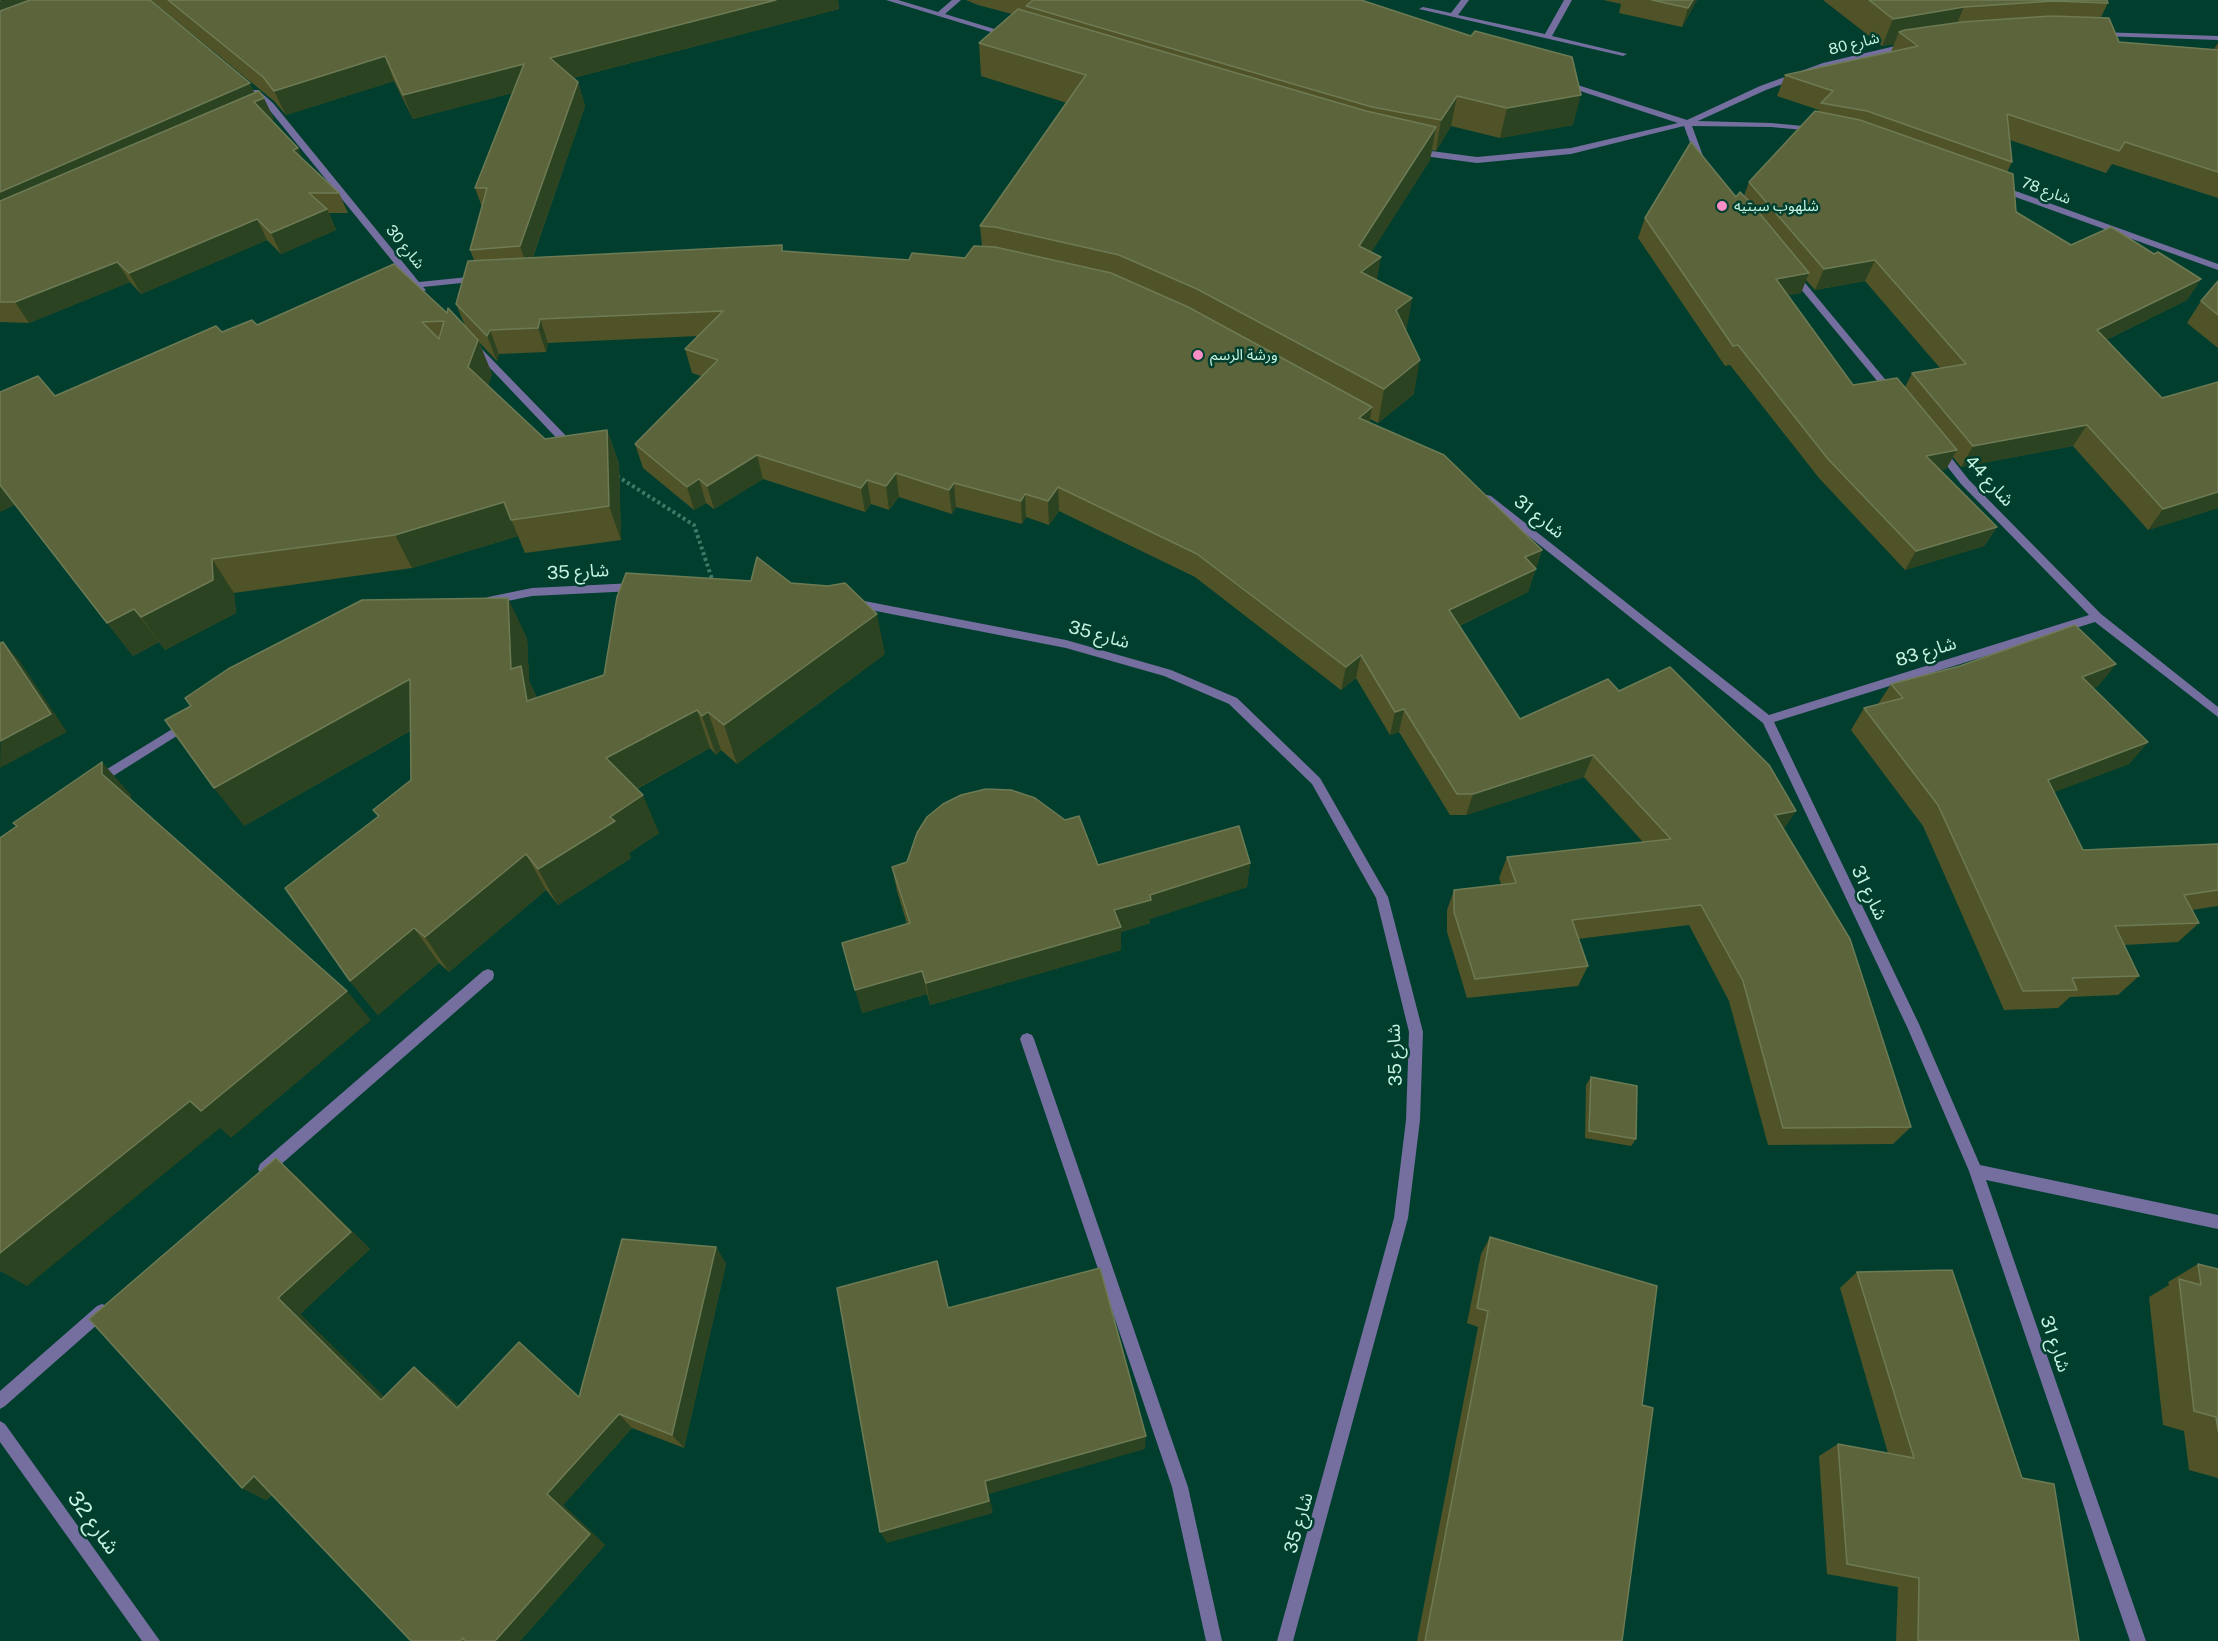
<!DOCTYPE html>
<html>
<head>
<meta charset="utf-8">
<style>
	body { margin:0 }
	canvas { display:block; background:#013e2e }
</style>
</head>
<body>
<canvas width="2218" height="1641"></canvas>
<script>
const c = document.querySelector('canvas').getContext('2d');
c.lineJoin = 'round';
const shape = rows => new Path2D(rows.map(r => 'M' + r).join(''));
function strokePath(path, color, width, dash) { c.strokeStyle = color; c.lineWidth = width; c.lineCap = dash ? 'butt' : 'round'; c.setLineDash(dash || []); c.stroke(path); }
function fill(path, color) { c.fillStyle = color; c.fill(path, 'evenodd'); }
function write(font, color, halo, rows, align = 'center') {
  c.font = font + ' "Public Sans","Noto Sans Arabic",sans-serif'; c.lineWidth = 5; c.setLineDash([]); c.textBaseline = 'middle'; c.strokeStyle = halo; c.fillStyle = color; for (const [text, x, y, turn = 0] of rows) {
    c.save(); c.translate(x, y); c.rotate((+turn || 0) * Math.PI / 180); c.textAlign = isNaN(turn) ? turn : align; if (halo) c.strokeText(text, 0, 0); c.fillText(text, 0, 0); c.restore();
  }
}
strokePath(shape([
	[617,476,694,525,713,582]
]), '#417968', 4, [3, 3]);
fill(shape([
	[1461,0,1469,0,1458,15,1545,34,1564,0,1572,0,1552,36,1627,54,1623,56,1419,9,1423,7,1451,13,1461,0],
	[488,969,493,971,494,975,493,979,270,1174,265,1176,260,1174,258,1169,260,1164,483,971,488,969],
	[1027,1033,1032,1035,1034,1039,1188,1487,1222,1641,1206,1641,1172,1487,1020,1039,1022,1035,1027,1033],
	[102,1304,107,1306,109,1311,107,1316,5,1406,0,1409,0,1391,97,1306,102,1304]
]), '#746f9f');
fill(shape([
	[886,0,898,0,938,12,952,0,961,0,945,14,1011,34,1004,36,886,0],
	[2099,32,2218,36,2218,40,2102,36,2099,36,2099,32],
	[1908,43,1912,45,1911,47,1829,67,1766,90,1698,121,1771,123,1814,127,1818,129,1814,131,1771,127,1692,126,1706,164,1702,167,1698,164,1684,126,1571,154,1477,163,1416,155,1412,152,1416,149,1477,157,1571,148,1678,123,1562,85,1561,83,1565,81,1687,120,1760,86,1823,63,1908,43],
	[252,90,258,90,273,103,419,282,478,276,481,277,481,281,423,287,426,290,421,293,415,288,400,291,400,287,411,284,267,107,252,94,252,90],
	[1999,185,2218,264,2218,270,1996,190,1995,188,1999,185],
	[1793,271,1796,272,1894,390,1894,394,1888,394,1790,276,1790,272,1793,271],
	[474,343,477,344,573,443,573,447,565,447,471,348,471,344,474,343],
	[1941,449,1945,450,1969,480,2101,614,2218,707,2218,717,2095,622,1774,722,1919,1024,1980,1165,2218,1215,2218,1229,1986,1180,2146,1641,2130,1641,1969,1171,1908,1029,1763,723,1482,499,1487,495,1491,496,1769,715,2089,615,1961,484,1936,452,1941,449],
	[634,583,639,587,634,591,532,596,488,605,483,601,488,597,532,588,634,583],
	[854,599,1066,640,1171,670,1237,698,1320,778,1388,897,1423,1032,1420,1120,1408,1218,1293,1641,1277,1641,1394,1218,1406,1120,1409,1032,1376,898,1312,784,1229,704,1164,676,1066,648,850,606,849,603,854,599],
	[187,720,193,724,191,727,102,783,94,783,92,780,94,777,187,720],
	[0,1421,5,1424,160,1641,142,1641,0,1442,0,1421]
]), '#746f9f');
fill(shape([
	[0,0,255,93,274,119,271,120,302,158,339,193,348,213,329,213,336,230,281,254,267,240,141,294,130,282,29,323,0,322],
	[151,0,838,0,839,9,573,78,578,82,585,106,533,257,783,251,909,260,965,258,982,246,980,226,1067,103,981,76,979,43,1012,14,978,5,966,0,1361,0,1573,125,1500,138,1451,126,1436,151,1432,150,1430,160,1371,252,1377,280,1412,298,1406,330,1414,394,1378,423,1370,419,1370,423,1542,550,1528,592,1459,626,1520,719,1619,691,1784,830,1911,1127,1893,1144,1768,1145,1729,1001,1689,925,1578,939,1588,966,1578,986,1467,998,1447,932,1447,910,1454,890,1501,884,1499,878,1507,857,1643,842,1584,777,1466,815,1450,815,1399,732,1390,735,1356,678,1341,690,1195,577,1059,511,1049,525,1026,517,1022,524,956,507,952,514,899,497,889,510,871,504,865,512,763,479,714,509,706,503,694,510,643,468,635,444,701,376,692,373,685,349,698,336,548,343,546,352,499,354,497,361,479,342,492,374,488,386,545,439,607,430,619,464,621,540,525,553,518,536,412,568,234,593,236,613,165,650,159,642,133,656,15,505,55,396,222,332,257,325,447,313,465,326,456,304,474,260,470,250,482,207,475,188,512,93,413,119,394,81,286,115,274,101],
	[1603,0,1697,0,1682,27,1619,13,1621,4],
	[1823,0,2107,0,2108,3,2101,17,2119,42,2214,49,2218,43,2218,198,2112,164,2106,173,2010,140,2012,162,2007,172,2016,212,2071,245,2154,254,2201,279,2187,300,2106,340,2218,508,2148,530,2073,446,1961,467,1953,457,1946,469,1941,470,1997,527,1984,546,1905,570,1819,478,1730,365,1725,366,1638,238,1645,218,1744,196,1749,182,1819,110,1777,96,1785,75,1891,52,1894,44,1882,46],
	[1806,280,1815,290,1865,281,1940,368,1912,373,1905,387,1853,385,1788,295,1801,293],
	[2218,281,2218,348,2187,323,2201,301],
	[527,638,529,681,537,698,885,654,737,764,721,750,716,755,710,748,637,789,659,833,629,853,631,858,558,905,546,890,449,972,439,963,378,1015,350,981,378,817,373,810,411,780,410,731,244,826],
	[2116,664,2098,686,2093,688,2148,742,2129,764,2054,792,2083,850,2218,844,2218,906,2192,910,2199,923,2178,942,2124,945,2139,976,2118,995,2070,997,2058,1008,2004,1010,1923,826,1851,730,1864,708,1878,704,1891,684],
	[907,862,1098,865,1250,863,1247,887,1150,919,1150,923,1121,932,1121,950,930,1005,927,994,862,1013,907,924,897,891,892,867],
	[1591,1077,1636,1139,1631,1146,1585,1138,1586,1085],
	[276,1158,297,1177,370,1249,300,1314,384,1397,433,1382,459,1406,579,1397,716,1247,726,1264,684,1448,632,1428,563,1505,605,1545,520,1641,411,1641,272,1495,266,1500,242,1488],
	[1490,1237,1642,1405,1622,1641,1417,1641,1478,1327,1467,1323,1481,1254],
	[2198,1264,2218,1269,2218,1478,2189,1470,2184,1431,2163,1425,2149,1297,2169,1285,2168,1282],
	[1857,1272,2022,1478,2079,1641,1896,1641,1898,1587,1827,1574,1819,1456,1838,1444,1888,1453,1840,1288]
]), '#505327');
fill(shape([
	[5,0,72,0,0,26,0,2],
	[776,0,838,0,839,9,557,82,550,58],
	[1693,0,1697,0,1682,27,1688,8],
	[1964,7,1952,35,1899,32,1894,44,1882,46,1893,19],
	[385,56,394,81,286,115,274,91],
	[524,64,532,88,413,119,403,95],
	[578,82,585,106,528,270,520,246],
	[250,83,258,100,264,98,274,119,0,219,0,192],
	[1581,95,1573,125,1500,138,1507,108],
	[1457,96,1451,126,1436,151,1441,120],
	[1436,127,1430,160,1354,280,1359,246],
	[298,148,307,169,293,150],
	[327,209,336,230,281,254,271,233],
	[257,219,267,240,141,294,129,273],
	[1381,257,1375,291,1361,272],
	[1875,260,1865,281,1815,290,1824,269],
	[117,262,130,282,29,323,15,302],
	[1809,273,1801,293,1768,299,1776,279],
	[2201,279,2187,300,2083,351,2097,330],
	[1412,298,1406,332,1396,310],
	[540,319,548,343,546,352,538,328],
	[490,330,499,354,497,361,487,336],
	[478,340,492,374,483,401,468,367],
	[1420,360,1414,394,1378,423,1384,389],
	[1372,407,1368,431,1359,418],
	[2087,425,2073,446,1961,467,1973,446],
	[607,430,619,464,621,540,609,506],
	[1957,450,1946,469,1915,475,1926,456],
	[757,455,763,479,714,509,707,486],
	[896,473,899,497,889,510,886,486],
	[699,479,706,503,694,510,687,487],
	[867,480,871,504,865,512,861,488],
	[954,483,956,507,952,514,949,490],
	[0,485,15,505,0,512],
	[1058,487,1059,511,1049,525,1048,501],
	[2218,492,2218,508,2148,530,2163,509],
	[1025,494,1026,517,1022,524,1021,501],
	[504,502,518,536,412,568,395,535],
	[1997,527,1984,546,1905,570,1916,551],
	[1542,550,1528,592,1443,633,1449,610,1525,557],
	[212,559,234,593,236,613,165,650,141,617],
	[508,598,527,638,529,681,540,705,530,706,511,669],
	[134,609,159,642,133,656,107,623],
	[877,614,885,654,737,764,724,725],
	[3,642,19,660,67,732,0,768],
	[1361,655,1356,678,1341,690,1346,667],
	[2116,664,2098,686,2065,699,2082,677],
	[410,679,432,718,244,826,214,788],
	[1404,709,1399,732,1390,735,1395,712],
	[697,710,710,748,623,796,606,758],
	[708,712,721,750,716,755,702,716],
	[2148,742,2129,764,2031,801,2048,780],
	[1593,755,1584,777,1466,815,1473,794],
	[102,762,131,795,131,807,102,774],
	[643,795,659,833,629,853,631,858,558,905,538,869,610,817],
	[1796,811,1782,832,1775,815],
	[526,854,546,890,449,972,425,937],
	[1250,863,1247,887,1150,919,1150,923,1121,932,1121,950,930,1005,926,983,1150,895],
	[414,928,439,963,378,1015,350,981],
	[922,971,927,994,862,1013,855,990],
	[347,991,371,1020,231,1138,220,1128,27,1286,0,1271,0,1253,190,1101],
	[276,1158,297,1177,370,1249,300,1314,401,1414,381,1400,278,1298],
	[716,1247,726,1264,684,1448,672,1435],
	[937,1261,942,1279,952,1325,948,1308],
	[414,1367,433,1382,475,1421,457,1408],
	[619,1414,632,1428,563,1505,605,1545,520,1641,495,1641,547,1494],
	[1146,1436,1145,1449,989,1494,993,1513,887,1543,880,1532,985,1481],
	[254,1476,278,1488,266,1500,242,1488]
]), '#2b4321');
const building = shape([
	[30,0,150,0,250,83,0,192,0,11,30,0],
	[168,0,776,0,550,58,578,82,520,246,470,250,487,188,475,188,524,64,403,95,385,56,274,91,263,77,168,0],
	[1033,0,1361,0,1471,36,1475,31,1572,57,1581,95,1507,108,1457,96,1441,120,1372,107,1026,6,1033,0],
	[1652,0,1693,0,1688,8,1652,0],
	[1869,0,2107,0,2108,3,2053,1,1964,7,1893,19,1869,0],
	[1018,9,1366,111,1436,127,1359,246,1381,257,1361,272,1412,298,1396,310,1420,360,1384,389,1197,289,1119,255,995,227,980,226,1086,75,979,43,1018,9],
	[2051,16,2109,18,2119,42,2218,50,2218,172,2125,142,2119,151,2007,114,2012,162,1867,111,1821,103,1833,91,1785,75,1918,46,1899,32,1905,30,1962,22,2051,16],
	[259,91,264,98,254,102,298,148,293,150,339,193,309,193,327,209,271,233,257,219,129,273,117,262,15,302,0,302,0,201,259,91],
	[1815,111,1860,120,2013,174,2016,212,2071,245,2111,227,2154,254,2158,252,2201,279,2097,330,2162,398,2218,382,2218,492,2163,509,2087,425,1973,446,1912,373,1966,364,1875,260,1824,269,1749,182,1815,111],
	[1691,142,1736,197,1740,192,1751,203,1809,273,1776,279,1853,385,1897,378,1957,450,1926,456,1997,527,1916,551,1828,459,1738,345,1733,346,1645,218,1691,142],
	[782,245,782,251,909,260,912,253,965,258,974,246,995,247,1111,273,1188,307,1372,407,1359,418,1444,455,1542,550,1525,557,1536,569,1449,610,1520,719,1608,679,1619,691,1670,667,1769,765,1796,811,1775,815,1850,939,1911,1127,1783,1128,1743,981,1701,905,1572,920,1588,966,1475,979,1454,912,1454,890,1516,883,1507,857,1671,839,1593,755,1473,794,1457,794,1404,709,1395,712,1361,655,1346,667,1197,554,1058,487,1048,501,1025,494,1021,501,954,483,949,490,896,473,886,486,867,480,861,488,757,455,707,486,699,479,687,487,635,444,718,360,685,349,723,311,540,319,538,328,490,330,487,336,456,304,468,261,782,245],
	[394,264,447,313,448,308,478,340,468,367,545,439,607,430,609,506,511,520,504,502,395,535,212,559,213,580,141,617,134,609,107,623,0,485,0,392,38,376,55,396,216,326,222,332,252,320,257,325,394,264],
	[444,321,439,339,422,322,444,321],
	[2218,281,2218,315,2201,301,2218,281],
	[757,557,791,583,828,586,845,583,877,614,724,725,708,712,702,716,697,710,606,758,643,795,610,817,615,821,538,869,526,854,425,937,414,928,350,981,285,888,379,816,373,810,411,780,410,679,214,788,165,720,191,706,185,698,228,669,362,600,508,598,511,669,521,666,527,701,604,675,617,597,626,573,751,581,757,557],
	[2075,625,2116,664,2082,677,2148,742,2048,780,2083,850,2218,844,2218,890,2184,895,2199,923,2115,926,2139,976,2072,978,2077,990,2023,991,1938,805,1864,708,1903,698,1891,684,1960,666,2075,625],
	[3,642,51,714,0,741,0,643,3,642],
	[102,762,102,774,347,991,201,1111,190,1101,0,1253,0,838,17,826,13,823,102,762],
	[986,789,1011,790,1035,798,1065,820,1079,816,1098,865,1239,826,1250,863,1150,895,1151,900,1114,910,1121,927,926,983,922,971,855,990,842,943,910,923,892,867,907,862,917,833,927,817,943,804,961,795,986,789],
	[1591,1077,1637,1086,1636,1139,1589,1131,1591,1077],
	[276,1158,351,1232,278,1298,381,1400,414,1367,457,1408,519,1342,579,1397,622,1239,716,1247,672,1435,619,1414,547,1494,590,1534,495,1641,465,1641,463,1638,460,1641,411,1641,254,1476,242,1488,89,1319,276,1158],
	[1490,1237,1657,1286,1642,1405,1653,1408,1622,1641,1425,1641,1488,1311,1477,1308,1490,1237],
	[937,1261,948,1308,1100,1268,1146,1436,985,1481,989,1501,880,1532,837,1288,937,1261],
	[2198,1264,2218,1269,2218,1431,2216,1417,2194,1411,2179,1279,2201,1285,2198,1264],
	[1952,1270,2022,1478,2054,1484,2079,1641,1918,1641,1919,1578,1847,1564,1838,1444,1914,1458,1857,1272,1952,1270]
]);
fill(building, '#5c643b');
strokePath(building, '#6d7b55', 1.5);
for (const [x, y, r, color] of [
	[1722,206,6,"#fa8fc6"],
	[1198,355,6,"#fa8fc6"]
]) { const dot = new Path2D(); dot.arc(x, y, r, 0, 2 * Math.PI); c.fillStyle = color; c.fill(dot); strokePath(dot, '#013e2e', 2); }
write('15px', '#c5f3e0', '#013e2e', [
	["شارع 80",1854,44,-14],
	["شارع 78",2046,191,20],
	["شارع 30",405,247,51]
]);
write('15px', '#c5f3e0', '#013e2e', [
	["شلهوب سبتيه",1734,206],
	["ورشة الرسم",1210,355]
], 'left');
write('18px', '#c5f3e0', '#013e2e', [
	["شارع 44",1989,481,47],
	["شارع 31",1539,517,38],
	["شارع 35",578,572,-3],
	["شارع 35",1099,635,15],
	["شارع 83",1926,652,-17],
	["شارع 31",1869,893,64],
	["شارع 35",1395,1055,-92],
	["شارع 31",2055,1344,71],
	["شارع 35",1299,1523,-74]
]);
write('21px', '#c5f3e0', '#013e2e', [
	["شارع 32",93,1523,54]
]);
</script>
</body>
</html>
